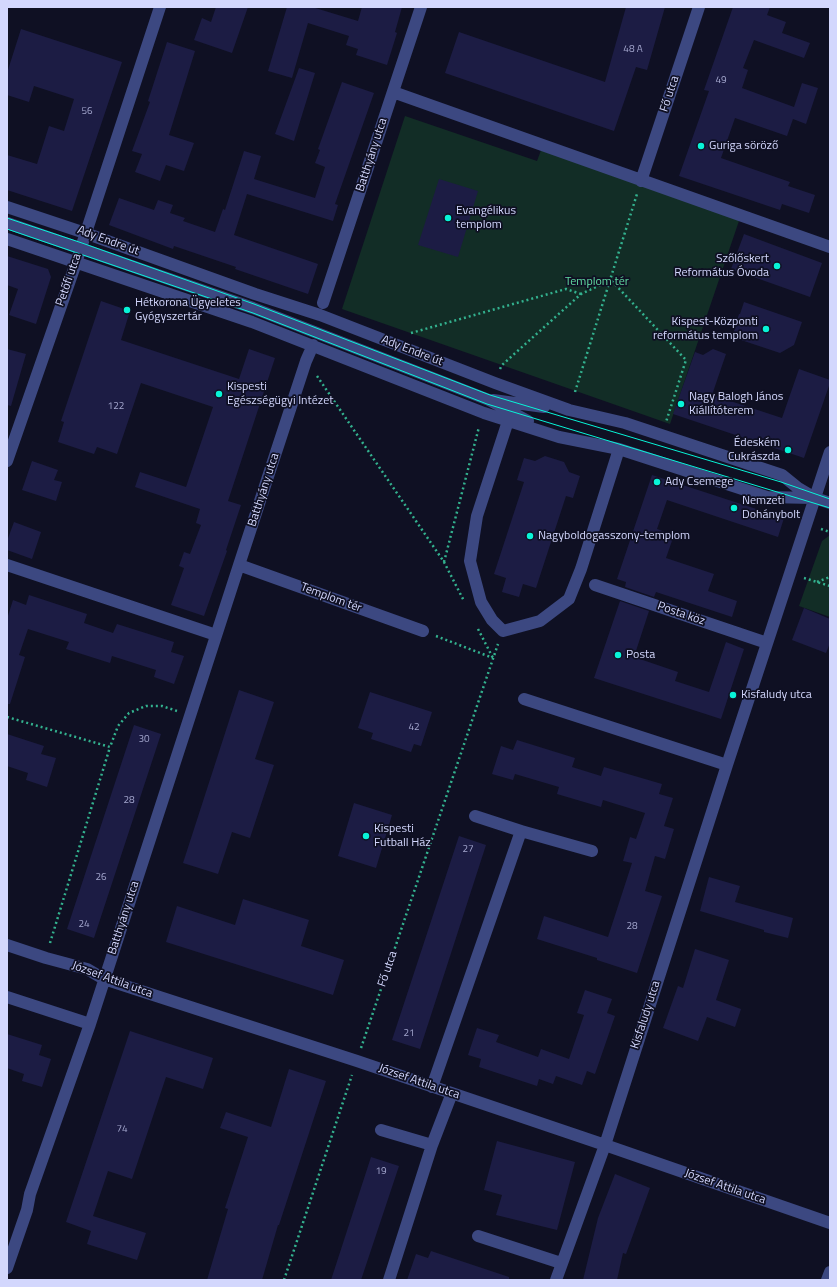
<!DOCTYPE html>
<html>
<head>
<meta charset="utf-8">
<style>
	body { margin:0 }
	#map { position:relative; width:837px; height:1287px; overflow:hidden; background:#0f1023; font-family:"Titillium Web",sans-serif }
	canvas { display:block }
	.frame { position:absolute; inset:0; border:8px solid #d3d7fd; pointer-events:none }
</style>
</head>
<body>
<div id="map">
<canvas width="837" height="1287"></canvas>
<div class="frame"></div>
</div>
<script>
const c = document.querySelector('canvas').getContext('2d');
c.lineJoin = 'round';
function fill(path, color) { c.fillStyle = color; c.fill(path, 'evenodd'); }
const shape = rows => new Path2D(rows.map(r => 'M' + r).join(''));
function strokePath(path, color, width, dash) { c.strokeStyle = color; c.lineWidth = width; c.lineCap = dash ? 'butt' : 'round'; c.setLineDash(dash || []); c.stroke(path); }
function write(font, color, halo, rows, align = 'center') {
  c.font = font + ' "Titillium Web",sans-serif'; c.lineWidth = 3.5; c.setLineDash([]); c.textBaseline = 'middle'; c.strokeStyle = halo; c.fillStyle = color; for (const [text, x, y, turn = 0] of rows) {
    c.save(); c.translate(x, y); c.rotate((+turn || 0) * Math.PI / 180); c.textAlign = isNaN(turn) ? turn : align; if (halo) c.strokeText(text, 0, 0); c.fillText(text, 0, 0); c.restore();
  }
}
fill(shape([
	[405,116,537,161,543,145,741,215,670,424,342,309],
	[830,535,830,617,799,606,822,541]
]), '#122d26');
fill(shape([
	[216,7,248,7,232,53,194,40,202,18,211,22],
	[287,7,312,7,358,21,362,7,402,7,395,32,397,33,387,65,356,55,358,49,346,45,349,36,308,23,292,78,268,71],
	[626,7,665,7,647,70,636,67,614,131,445,73,459,32,605,82],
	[733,7,770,7,767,15,786,22,782,33,810,43,804,58,754,40,743,68,748,70,742,88,794,107,802,83,818,88,806,124,793,119,787,136,735,118,721,158,790,182,788,186,815,195,809,213,782,204,780,210,679,176,709,91,704,90],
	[21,29,122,62,72,211,7,190,7,155,37,164,49,126,64,131,74,99,34,86,29,102,7,95,7,73],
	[167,42,195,51,169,135,194,143,184,171,166,165,160,181,135,172,142,154,132,151,150,102,148,101],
	[299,68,315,73,294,141,275,134],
	[342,82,374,93,335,204,338,205,333,221,247,194,234,235,318,264,308,294,235,269,236,267,174,246,173,249,109,225,119,198,154,210,158,200,173,205,170,213,185,218,183,221,215,232,223,209,225,210,244,151,261,156,254,179,315,198,325,167,315,163,320,150,318,149],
	[439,179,478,191,458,257,418,245],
	[744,234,822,263,810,297,731,269],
	[7,256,48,269,51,277,36,324,9,315,18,289,7,285],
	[101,301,130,311,121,340,239,379,249,349,275,358,228,501,241,505,226,550,227,551,204,616,171,605,184,568,179,566,184,552,190,554,201,525,196,523,200,509,135,487,140,472,186,487,213,407,141,383,117,454,97,447,94,454,58,442,64,422,61,421],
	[744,302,802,322,794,345,780,353,732,337,739,314,740,314],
	[7,349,26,354,11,406,7,405],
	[713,349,726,354,712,395,782,418,799,369,830,380,830,383,804,458,673,414,695,352,703,355],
	[545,456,564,462,569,472,580,476,573,498,566,496,536,588,523,584,519,597,502,592,506,578,494,574,524,482,517,480,524,458,535,461],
	[32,461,58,470,54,480,62,482,56,501,22,490],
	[652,475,784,518,778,537,667,500,657,529,674,535,666,558,714,574,708,591,737,601,732,617,656,592,654,597,625,587,626,582,617,579],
	[14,522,41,532,32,559,7,550,7,541],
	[29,595,87,614,84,623,113,633,117,624,174,642,171,652,184,656,174,684,154,677,156,670,112,656,110,663,66,649,69,642,28,629,19,655,25,657,10,704,7,704,7,619,13,600,26,605],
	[620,601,649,611,634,657,678,672,675,681,709,692,726,642,744,649,721,719,594,678],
	[804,608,830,619,830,643,826,653,792,640],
	[239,690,274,702,255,759,274,765,250,838,232,832,218,874,183,863],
	[370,692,432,712,421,746,414,744,411,752,371,739,373,733,358,728],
	[134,725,161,734,94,938,67,929],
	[7,734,44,746,41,754,56,758,47,787,26,780,28,773,7,766],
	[517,740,575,758,572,767,601,776,604,767,662,784,659,794,673,798,664,826,674,829,665,859,655,856,645,891,662,896,637,973,597,960,597,958,537,939,544,916,608,937,632,863,623,861,630,837,636,839,645,813,603,800,601,807,557,794,559,787,515,774,513,780,492,774,501,746,513,750],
	[354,803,392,815,376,868,338,856],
	[459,836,486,845,420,1049,392,1040],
	[709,877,740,886,735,902,793,918,788,938,764,932,764,930,700,911],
	[243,899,309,920,301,946,344,960,333,995,166,942,177,906,235,925],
	[695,949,729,960,716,1000,741,1009,735,1027,707,1017,698,1041,663,1028,678,986,683,988],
	[585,990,612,999,607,1013,615,1016,595,1074,587,1071,582,1085,556,1076,553,1084,539,1079,537,1086,479,1067,481,1059,468,1055,477,1028,499,1035,496,1042,538,1057,541,1049,569,1059,584,1015,577,1013],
	[130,1031,213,1058,203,1089,166,1077,132,1179,108,1171,93,1216,146,1233,137,1260,87,1244,91,1231,66,1222],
	[7,1034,42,1045,39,1055,51,1059,42,1087,22,1081,24,1074,7,1068],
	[289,1069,326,1081,279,1225,278,1225,262,1280,207,1280,228,1209,225,1208,248,1137,220,1128,226,1112,271,1127],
	[497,1141,575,1162,557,1230,496,1215,502,1195,484,1190],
	[371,1157,399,1166,361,1280,331,1280],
	[615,1174,650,1188,626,1254,623,1253,617,1280,583,1280,598,1218],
	[431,1251,509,1277,509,1280,407,1280,416,1254,428,1258]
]), '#1c1c44');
strokePath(shape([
	[411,333,566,289,581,294],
	[500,369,502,365,581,294,611,280,686,360,666,422],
	[317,376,444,562,464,601],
	[575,392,637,194],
	[821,529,830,532],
	[444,562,479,427],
	[804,578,830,586],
	[817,582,830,577],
	[478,629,493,658],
	[436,636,493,658],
	[7,717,110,747,118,726,129,713,146,706,162,706,177,711],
	[50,943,110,747],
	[361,1048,498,644],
	[284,1280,352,1075]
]), '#33b18e', 2.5, [2, 3]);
strokePath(shape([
	[393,92,830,247],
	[641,181,699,7],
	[7,207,85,233,255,294,320,315,495,383,569,410,625,423,782,475,798,488,815,498,830,503],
	[7,223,253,308,489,400,528,421],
	[7,239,252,322,484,413,559,437,619,449,767,497,813,498],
	[323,303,421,7],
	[493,400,544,407],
	[508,421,477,516,470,561,481,602,492,620,503,631,540,621,569,599,581,569,619,449],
	[7,461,76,263,160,7],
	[7,565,216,635],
	[239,565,423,631],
	[595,585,767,643],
	[524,699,727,765],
	[475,816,521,831,592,851],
	[7,945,46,958,87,969,104,979,357,1061,605,1145,830,1223],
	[7,997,90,1024],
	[432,1087,521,831],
	[381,1130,432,1145],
	[478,1236,561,1263],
	[7,1268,27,1210,30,1194,90,1024,239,565,306,361,313,345],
	[389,1280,432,1145,452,1093],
	[556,1280,605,1145,727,765,830,452],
	[827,1280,830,1272]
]), '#3c4881', 12);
strokePath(shape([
	[7,218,82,243,254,304,490,395,781,482,830,499],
	[7,229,253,313,487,404,830,508]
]), '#08f4d8', 1);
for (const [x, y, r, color] of [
	[701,146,4,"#08f4d8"],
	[448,218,4,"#08f4d8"],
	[777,266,4,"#08f4d8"],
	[127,310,4,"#08f4d8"],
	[766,329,4,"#08f4d8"],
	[219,394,4,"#08f4d8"],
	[681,404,4,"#08f4d8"],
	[788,450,4,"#08f4d8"],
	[657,482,4,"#08f4d8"],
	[734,508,4,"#08f4d8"],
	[530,536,4,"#08f4d8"],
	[618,655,4,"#08f4d8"],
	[733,695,4,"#08f4d8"],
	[366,836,4,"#08f4d8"]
]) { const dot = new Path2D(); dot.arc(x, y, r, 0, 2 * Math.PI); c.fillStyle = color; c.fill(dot); strokePath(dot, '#0f1023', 1.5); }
write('10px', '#a5a8cf', null, [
	["48 A",633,50],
	["49",721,81],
	["56",87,112],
	["122",116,407],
	["42",414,728],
	["30",144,740],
	["28",129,801],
	["27",468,850],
	["26",101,878],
	["24",84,925],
	["28",632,927],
	["21",409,1034],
	["74",122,1130],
	["19",381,1172]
]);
write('12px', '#d3d7fd', '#0f1023', [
	["Fő utca",670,94,-72],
	["Batthyány utca",372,155,-72],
	["Ady Endre út",108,241,20],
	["Petőfi utca",69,280,-71],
	["Ady Endre út",412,351,21],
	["Batthyány utca",264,490,-72],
	["Templom tér",331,598,20],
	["Posta köz",681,614,19],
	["Batthyány utca",124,918,-72],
	["Fő utca",388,969,-71],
	["József Attila utca",112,980,20],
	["Kisfaludy utca",646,1015,-72],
	["József Attila utca",419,1082,19],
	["József Attila utca",725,1187,19]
]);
write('12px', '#d3d7fd', '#0f1023', [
	["Guriga söröző",709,146],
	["Evangélikus",456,211],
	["templom",456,225],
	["Szőlőskert",769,259,"right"],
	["Református Óvoda",769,273,"right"],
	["Hétkorona Ügyeletes",135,303],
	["Gyógyszertár",135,317],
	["Kispest-Központi",758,322,"right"],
	["református templom",758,336,"right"],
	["Kispesti",227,387],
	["Egészségügyi Intézet",227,401],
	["Nagy Balogh János",689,397],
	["Kiállítóterem",689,411],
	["Édeském",780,443,"right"],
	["Cukrászda",780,457,"right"],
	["Ady Csemege",665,482],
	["Nemzeti",742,501],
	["Dohánybolt",742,515],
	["Nagyboldogasszony-templom",538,536],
	["Posta",626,655],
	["Kisfaludy utca",741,695],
	["Kispesti",374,829],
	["Futball Ház",374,843]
], 'left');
write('12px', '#61dba2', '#0f1023', [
	["Templom tér",597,282]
]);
</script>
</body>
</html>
